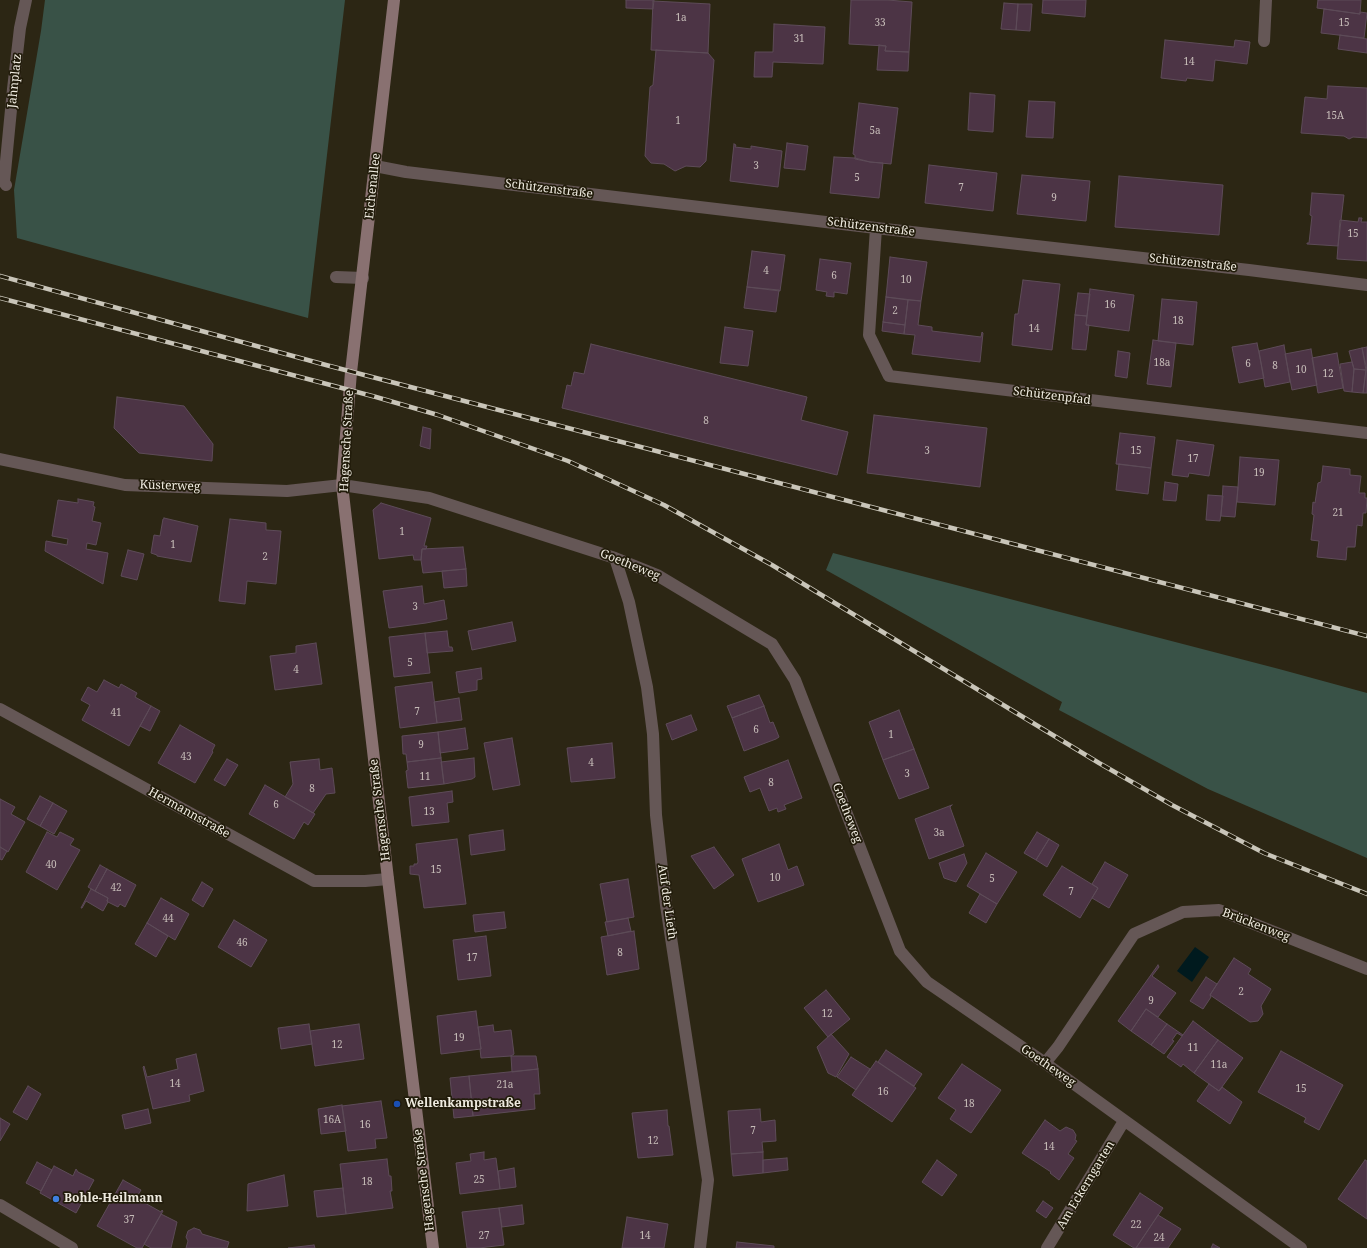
<!DOCTYPE html>
<html>
<head>
<meta charset="utf-8">
<style>
	body { margin:0 }
	canvas { display:block; background:#2c2614 }
</style>
</head>
<body>
<canvas width="1367" height="1248"></canvas>
<script>
const c = document.querySelector('canvas').getContext('2d');
c.lineJoin = 'round';
function fill(path, color) { c.fillStyle = color; c.fill(path, 'evenodd'); }
const shape = rows => new Path2D(rows.map(r => 'M' + r).join(''));
function strokePath(path, color, width, dash) { c.strokeStyle = color; c.lineWidth = width; c.lineCap = dash ? 'butt' : 'round'; c.setLineDash(dash || []); c.stroke(path); }
function write(font, color, halo, rows, align = 'center') {
  c.font = font + ' "Noto Serif",serif'; c.lineWidth = 3.5; c.setLineDash([]); c.textBaseline = 'middle'; c.strokeStyle = halo; c.fillStyle = color; for (const [text, x, y, turn = 0] of rows) {
    c.save(); c.translate(x, y); c.rotate((+turn || 0) * Math.PI / 180); c.textAlign = isNaN(turn) ? turn : align; if (halo) c.strokeText(text, 0, 0); c.fillText(text, 0, 0); c.restore();
  }
}
fill(shape([
	[45,0,345,0,308,318,17,238,14,190,41,31],
	[833,553,1279,669,1367,693,1367,858,1208,789,1059,710,1062,702,826,570]
]), '#395247');
fill(shape([
	[1195,947,1209,957,1192,982,1177,971]
]), '#001a1e');
const building = shape([
	[626,0,654,0,653,9,626,8,626,0],
	[851,0,887,0,912,2,909,52,885,51,886,46,849,44,851,0],
	[1043,0,1086,0,1085,17,1042,13,1043,0],
	[1318,0,1361,0,1360,14,1317,8,1318,0],
	[653,1,710,4,708,53,651,50,653,1],
	[1004,3,1018,4,1016,30,1001,29,1004,3],
	[1018,4,1032,4,1030,31,1016,30,1018,4],
	[1324,9,1360,14,1360,12,1367,13,1364,38,1321,33,1324,9],
	[774,24,825,27,823,64,773,62,772,77,754,77,755,52,773,52,774,24],
	[1340,35,1367,39,1367,53,1338,49,1340,35],
	[1165,40,1234,47,1235,40,1250,42,1247,64,1215,60,1213,81,1187,78,1186,81,1161,78,1165,40],
	[879,45,886,46,885,51,909,52,908,71,877,70,879,45],
	[656,50,708,53,714,60,706,161,700,167,686,166,675,171,664,164,651,163,645,156,650,87,653,85,656,50],
	[1328,86,1367,88,1367,138,1353,137,1349,139,1344,136,1301,133,1305,97,1327,99,1328,86],
	[970,93,995,95,993,132,968,130,970,93],
	[1029,101,1055,102,1053,138,1026,137,1029,101],
	[859,103,898,108,891,164,870,162,855,159,855,155,853,154,859,103],
	[787,143,808,146,805,170,784,168,787,143],
	[734,144,736,145,735,147,751,149,751,146,782,151,778,187,730,181,734,144],
	[834,157,855,158,870,162,883,163,879,198,830,193,834,157],
	[929,165,997,173,993,211,925,203,929,165],
	[1022,175,1090,181,1086,221,1017,214,1022,175],
	[1119,176,1223,185,1219,235,1115,227,1119,176],
	[1312,193,1344,195,1338,246,1307,244,1307,243,1309,243,1312,216,1310,215,1312,193],
	[1359,218,1362,218,1361,222,1367,222,1367,261,1337,259,1340,220,1358,222,1359,218],
	[752,251,785,255,780,291,747,287,752,251],
	[890,257,927,262,921,301,886,297,890,257],
	[820,259,851,263,847,294,834,292,834,297,826,296,827,292,816,290,820,259],
	[1023,280,1060,284,1052,350,1012,345,1015,314,1018,314,1023,280],
	[747,287,779,290,776,312,744,308,747,287],
	[1090,289,1134,295,1129,331,1086,325,1090,289],
	[1078,293,1090,294,1087,316,1075,315,1078,293],
	[886,297,908,300,905,325,883,322,886,297],
	[1162,299,1197,302,1193,345,1158,341,1162,299],
	[908,300,921,301,918,325,932,327,932,331,981,337,982,332,983,333,980,362,912,354,915,335,904,334,908,300],
	[1075,315,1087,316,1086,325,1089,325,1086,350,1072,349,1075,315],
	[883,322,905,325,904,334,882,331,883,322],
	[725,327,753,331,748,366,720,363,725,327],
	[1153,340,1176,343,1171,387,1147,384,1153,340],
	[1257,343,1264,378,1239,383,1232,347,1257,343],
	[591,344,807,397,801,420,848,432,837,475,562,408,567,385,571,386,574,372,584,374,591,344],
	[1284,345,1290,382,1265,387,1259,351,1284,345],
	[1367,347,1367,370,1362,348,1367,347],
	[1362,348,1366,370,1354,369,1349,351,1362,348],
	[1311,349,1317,385,1292,390,1285,354,1311,349],
	[1118,351,1130,353,1127,378,1115,376,1118,351],
	[1337,353,1343,388,1318,393,1312,358,1337,353],
	[1352,362,1354,369,1352,392,1344,391,1340,364,1352,362],
	[1354,369,1366,370,1363,393,1352,392,1354,369],
	[1366,370,1367,370,1367,393,1363,393,1366,370],
	[117,397,184,406,213,444,212,461,139,453,114,428,117,397],
	[874,415,987,428,980,487,867,473,874,415],
	[423,427,431,429,430,449,420,446,423,427],
	[1120,433,1155,437,1151,468,1116,464,1120,433],
	[1177,440,1214,445,1209,476,1189,473,1188,477,1172,475,1177,440],
	[1240,457,1279,460,1275,505,1237,502,1240,457],
	[1119,464,1151,468,1148,494,1116,490,1119,464],
	[1323,466,1350,469,1350,475,1361,476,1359,493,1365,493,1365,498,1367,498,1366,513,1363,513,1362,526,1357,525,1355,547,1347,547,1346,560,1317,557,1319,541,1311,540,1314,515,1312,514,1313,502,1315,503,1318,483,1321,482,1323,466],
	[1165,482,1178,484,1176,501,1163,500,1165,482],
	[1223,486,1238,487,1235,517,1221,516,1223,486],
	[1208,495,1223,496,1220,521,1206,520,1208,495],
	[78,499,94,502,93,506,95,507,92,521,101,523,96,545,87,543,86,549,108,553,103,584,45,551,46,541,67,545,68,539,52,536,58,500,78,503,78,499],
	[381,503,431,518,424,546,427,546,426,549,422,549,421,560,414,560,413,555,379,559,373,510,381,503],
	[164,518,198,526,191,562,157,556,157,555,151,553,154,535,160,536,163,519,164,519,164,518],
	[230,519,266,523,266,530,281,531,276,584,247,581,245,604,219,601,230,519],
	[463,547,466,569,423,573,421,560,422,549,463,547],
	[128,550,144,554,137,580,121,576,128,550],
	[466,569,467,586,444,588,442,571,466,569],
	[422,586,424,604,444,600,447,619,426,623,389,628,383,591,422,586],
	[512,622,516,641,472,650,468,631,512,622],
	[447,631,449,647,452,647,453,651,427,653,425,633,447,631],
	[425,633,430,673,394,677,389,637,425,633],
	[316,643,322,684,275,690,270,656,296,653,296,646,316,643],
	[481,668,482,679,477,680,477,690,459,693,456,672,481,668],
	[104,680,119,688,121,684,137,693,135,697,151,706,129,746,82,720,90,705,81,700,88,687,97,692,104,680],
	[432,682,437,723,400,728,395,687,432,682],
	[759,695,764,706,732,718,727,706,759,695],
	[459,698,462,720,437,723,434,702,459,698],
	[151,706,160,711,150,731,140,726,151,706],
	[764,706,770,723,773,722,779,737,776,739,744,751,732,718,764,706],
	[899,710,914,749,883,760,869,722,899,710],
	[691,715,697,730,672,740,666,724,691,715],
	[180,725,215,745,212,751,213,752,195,783,158,763,180,725],
	[465,728,468,749,440,753,438,732,465,728],
	[438,732,441,758,407,762,406,754,403,754,402,736,438,732],
	[512,738,520,785,493,790,484,743,512,738],
	[612,743,615,778,571,782,567,748,612,743],
	[914,749,929,788,899,799,883,760,914,749],
	[441,758,444,784,408,788,406,771,408,770,407,762,441,758],
	[474,758,475,777,472,779,444,784,441,762,474,758],
	[227,759,238,765,225,786,214,780,227,759],
	[319,759,320,770,332,768,335,793,326,794,313,813,285,797,293,784,290,762,319,759],
	[788,760,802,798,784,805,786,809,778,812,777,808,769,811,760,788,750,792,744,777,788,760],
	[265,785,315,814,308,825,304,822,294,839,249,814,265,785],
	[452,791,453,802,447,803,449,822,412,826,409,797,452,791],
	[40,796,53,803,40,826,27,819,40,796],
	[0,799,15,807,11,814,25,822,8,852,0,847,0,799],
	[53,803,67,811,54,834,40,826,53,803],
	[952,805,950,807,964,846,929,859,915,819,952,805],
	[503,830,505,850,471,855,469,835,503,830],
	[47,832,57,837,60,832,74,839,70,845,80,850,57,890,26,872,47,832],
	[1037,832,1049,839,1036,860,1024,853,1037,832],
	[457,839,466,904,424,908,419,875,410,874,410,866,414,866,414,864,417,864,418,862,416,844,457,839],
	[1049,839,1059,845,1047,867,1036,860,1049,839],
	[779,844,788,870,797,866,804,885,758,902,742,859,779,844],
	[0,847,7,851,2,860,0,859,0,847],
	[714,847,734,875,714,889,691,856,714,847],
	[986,853,1017,872,997,904,967,886,986,853],
	[964,854,967,863,956,882,944,878,939,863,964,854],
	[1105,862,1128,875,1109,908,1092,898,1098,888,1092,884,1105,862],
	[100,865,107,869,95,891,88,887,100,865],
	[1062,866,1098,888,1080,918,1043,895,1062,866],
	[107,869,136,885,125,907,120,904,118,907,108,902,107,901,108,898,95,891,107,869],
	[628,879,634,917,607,922,600,884,628,879],
	[202,882,213,889,203,907,192,900,202,882],
	[91,889,108,898,107,901,108,902,103,911,86,901,82,908,81,908,91,889],
	[980,894,997,904,986,923,969,913,980,894],
	[161,898,189,914,175,940,147,923,161,898],
	[504,912,506,928,475,932,473,915,504,912],
	[628,918,631,931,608,936,605,922,628,918],
	[234,920,267,940,251,967,218,947,234,920],
	[147,923,168,936,156,957,135,944,147,923],
	[634,931,639,969,607,975,601,937,634,931],
	[486,936,491,976,458,980,453,940,486,936],
	[1234,958,1251,969,1248,974,1271,989,1261,1006,1263,1014,1258,1021,1250,1022,1210,995,1234,958],
	[1158,965,1159,967,1152,976,1176,993,1158,1017,1146,1009,1131,1031,1118,1021,1158,965],
	[1206,977,1217,984,1210,995,1211,997,1203,1009,1190,1001,1206,977],
	[826,990,850,1019,828,1037,804,1008,826,990],
	[1146,1009,1167,1024,1151,1045,1131,1031,1146,1009],
	[476,1011,481,1049,441,1054,437,1016,476,1011],
	[1193,1021,1218,1040,1194,1073,1183,1064,1181,1067,1167,1057,1193,1021],
	[309,1024,312,1044,281,1049,278,1028,309,1024],
	[359,1024,364,1059,315,1066,310,1031,359,1024],
	[1167,1024,1183,1035,1182,1036,1177,1033,1172,1040,1174,1041,1164,1054,1151,1045,1167,1024],
	[493,1025,494,1032,511,1030,514,1054,511,1056,481,1058,480,1049,481,1049,478,1027,493,1025],
	[831,1034,849,1054,836,1077,828,1073,817,1047,831,1034],
	[1218,1040,1243,1058,1219,1091,1194,1073,1218,1040],
	[886,1050,922,1074,914,1086,878,1062,886,1050],
	[1281,1051,1343,1085,1319,1130,1304,1122,1306,1118,1258,1092,1281,1051],
	[196,1054,204,1091,189,1095,190,1101,153,1109,143,1067,144,1066,147,1077,178,1069,176,1059,196,1054],
	[511,1056,536,1056,538,1069,512,1072,511,1056],
	[851,1057,870,1069,856,1090,837,1077,851,1057],
	[876,1061,916,1088,892,1122,852,1095,876,1061],
	[962,1064,1001,1090,971,1133,950,1119,956,1110,938,1098,962,1064],
	[538,1069,540,1094,534,1094,535,1109,473,1116,469,1076,538,1069],
	[469,1076,473,1116,454,1118,450,1078,469,1076],
	[1209,1084,1219,1091,1222,1087,1242,1102,1230,1124,1197,1101,1209,1084],
	[28,1086,41,1094,27,1120,13,1112,28,1086],
	[381,1101,387,1138,375,1139,376,1148,348,1151,342,1106,381,1101],
	[342,1105,346,1131,321,1134,318,1109,342,1105],
	[148,1109,151,1123,125,1129,122,1115,148,1109],
	[760,1109,761,1122,775,1120,776,1141,762,1142,763,1152,731,1154,728,1111,760,1109],
	[667,1110,668,1126,669,1126,673,1155,638,1158,632,1113,667,1110],
	[0,1118,10,1124,0,1141,0,1118],
	[1045,1120,1060,1131,1066,1127,1073,1130,1076,1135,1075,1140,1077,1141,1068,1154,1074,1158,1059,1180,1050,1173,1051,1172,1022,1153,1045,1120],
	[484,1152,484,1160,496,1158,500,1189,460,1194,456,1163,471,1161,470,1154,484,1152],
	[763,1152,763,1173,733,1176,731,1154,763,1152],
	[787,1158,788,1170,763,1173,763,1160,787,1158],
	[387,1159,389,1176,391,1176,392,1191,390,1191,393,1208,346,1214,340,1164,387,1159],
	[937,1160,957,1175,942,1196,922,1182,937,1160],
	[1365,1160,1367,1161,1367,1219,1338,1199,1365,1160],
	[37,1162,52,1170,41,1191,26,1183,37,1162],
	[54,1166,73,1176,76,1169,78,1172,94,1180,76,1213,40,1193,54,1166],
	[514,1168,516,1187,500,1189,498,1171,514,1168],
	[284,1175,288,1206,247,1211,248,1184,284,1175],
	[123,1180,141,1190,136,1198,161,1212,162,1210,163,1211,142,1248,137,1248,97,1226,123,1180],
	[343,1188,346,1214,317,1217,314,1191,343,1188],
	[1140,1193,1163,1208,1136,1248,1134,1248,1113,1235,1140,1193],
	[1043,1201,1053,1208,1046,1218,1036,1211,1043,1201],
	[522,1205,524,1224,502,1227,499,1208,522,1205],
	[499,1208,504,1245,479,1248,467,1248,462,1212,499,1208],
	[161,1214,177,1222,171,1248,151,1248,144,1244,161,1214],
	[1158,1215,1181,1229,1168,1248,1136,1248,1158,1215],
	[627,1217,668,1224,664,1248,622,1248,627,1217],
	[194,1228,200,1230,202,1234,229,1242,227,1248,186,1248,188,1241,186,1237,188,1231,194,1228],
	[737,1242,774,1246,774,1248,736,1248,737,1242],
	[1213,1244,1220,1248,1211,1248,1213,1244],
	[314,1245,315,1248,288,1248,314,1245]
]);
fill(building, '#4c3445');
strokePath(building, '#5d4b58', 1);
strokePath(shape([
	[6,185,4,182,13,89,20,28,26,0],
	[336,277,363,278]
]), '#655756', 12);
strokePath(shape([
	[1264,41,1266,0],
	[375,166,406,172,464,179,876,228,1249,270,1367,285],
	[876,228,869,335,889,376,1367,433],
	[0,459,125,485,287,491,342,485,429,498,615,558,657,575,772,644,795,680,900,951,927,982,1045,1063,1301,1248],
	[615,558,629,602,647,687,653,734,656,815,666,905,708,1180,700,1248],
	[0,709,314,881,365,881,388,879],
	[1045,1063,1058,1047,1134,934,1183,912,1219,910,1367,969],
	[0,1205,72,1248],
	[1047,1248,1124,1121]
]), '#655756', 12);
strokePath(shape([
	[394,0,351,372,342,485,388,879,433,1248]
]), '#897171', 12);
const rail = shape([
	[0,276,326,365,1367,636],
	[0,298,376,397,438,415,568,461,664,505,772,565,1099,763,1172,805,1264,853,1367,894]
]);
strokePath(rail, '#c9c5b9', 4.5);
strokePath(rail, '#221c0b', 3, [9]);
for (const [x, y, r, color] of [
	[397,1104,4,"#1a4fb4"],
	[56,1199,4,"#3f7fe0"]
]) { const dot = new Path2D(); dot.arc(x, y, r, 0, 2 * Math.PI); c.fillStyle = color; c.fill(dot); strokePath(dot, '#221c0b', 1.5); }
write('10px', '#c6bcb8', null, [
	["1a",681,18],
	["33",880,23],
	["15",1344,23],
	["31",799,39],
	["14",1189,62],
	["15A",1335,116],
	["1",678,121],
	["5a",875,131],
	["3",756,166],
	["5",857,178],
	["7",961,188],
	["9",1054,198],
	["15",1353,234],
	["4",766,271],
	["6",834,276],
	["10",906,280],
	["16",1110,305],
	["2",895,311],
	["18",1178,321],
	["14",1034,329],
	["18a",1162,363],
	["6",1248,364],
	["8",1275,366],
	["10",1301,370],
	["12",1328,374],
	["8",706,421],
	["3",927,451],
	["15",1136,451],
	["17",1193,459],
	["19",1259,473],
	["21",1338,513],
	["1",402,532],
	["1",173,545],
	["2",265,557],
	["3",415,607],
	["5",410,663],
	["4",296,670],
	["7",417,712],
	["41",116,713],
	["6",756,730],
	["1",891,735],
	["9",421,745],
	["43",186,757],
	["4",591,763],
	["3",907,774],
	["11",425,777],
	["8",771,783],
	["8",312,789],
	["6",276,805],
	["13",429,812],
	["3a",939,833],
	["40",51,865],
	["15",436,870],
	["10",775,878],
	["5",992,879],
	["42",116,888],
	["7",1071,892],
	["44",168,919],
	["46",242,943],
	["8",620,953],
	["17",472,958],
	["2",1241,992],
	["9",1151,1001],
	["12",827,1014],
	["19",459,1038],
	["12",337,1045],
	["11",1193,1048],
	["11a",1219,1065],
	["14",175,1084],
	["21a",505,1085],
	["15",1301,1089],
	["16",883,1092],
	["18",969,1104],
	["16A",332,1120],
	["16",365,1125],
	["7",753,1131],
	["12",653,1141],
	["14",1049,1147],
	["25",479,1180],
	["18",367,1182],
	["37",129,1220],
	["22",1136,1225],
	["27",484,1236],
	["14",645,1236],
	["24",1159,1238]
]);
write('12px', '#eeeadf', '#221c0b', [
	["Jahnplatz",15,81,-84],
	["Eichenallee",373,186,-84],
	["Schützenstraße",549,189,7],
	["Schützenstraße",871,227,7],
	["Schützenstraße",1193,263,6],
	["Schützenpfad",1052,396,7],
	["Hagensche Straße",347,441,-87],
	["Küsterweg",170,486,2],
	["Goetheweg",630,565,22],
	["Hagensche Straße",380,810,-97],
	["Hermannstraße",189,813,29],
	["Goetheweg",847,813,69],
	["Auf der Lieth",667,902,82],
	["Brückenweg",1256,925,21],
	["Goetheweg",1048,1066,35],
	["Hagensche Straße",424,1180,-97],
	["Am Eckerngarten",1086,1185,-59]
]);
write('bold 12px', '#eeeadf', '#221c0b', [
	["Wellenkampstraße",405,1104],
	["Bohle-Heilmann",64,1199]
], 'left');
</script>
</body>
</html>
